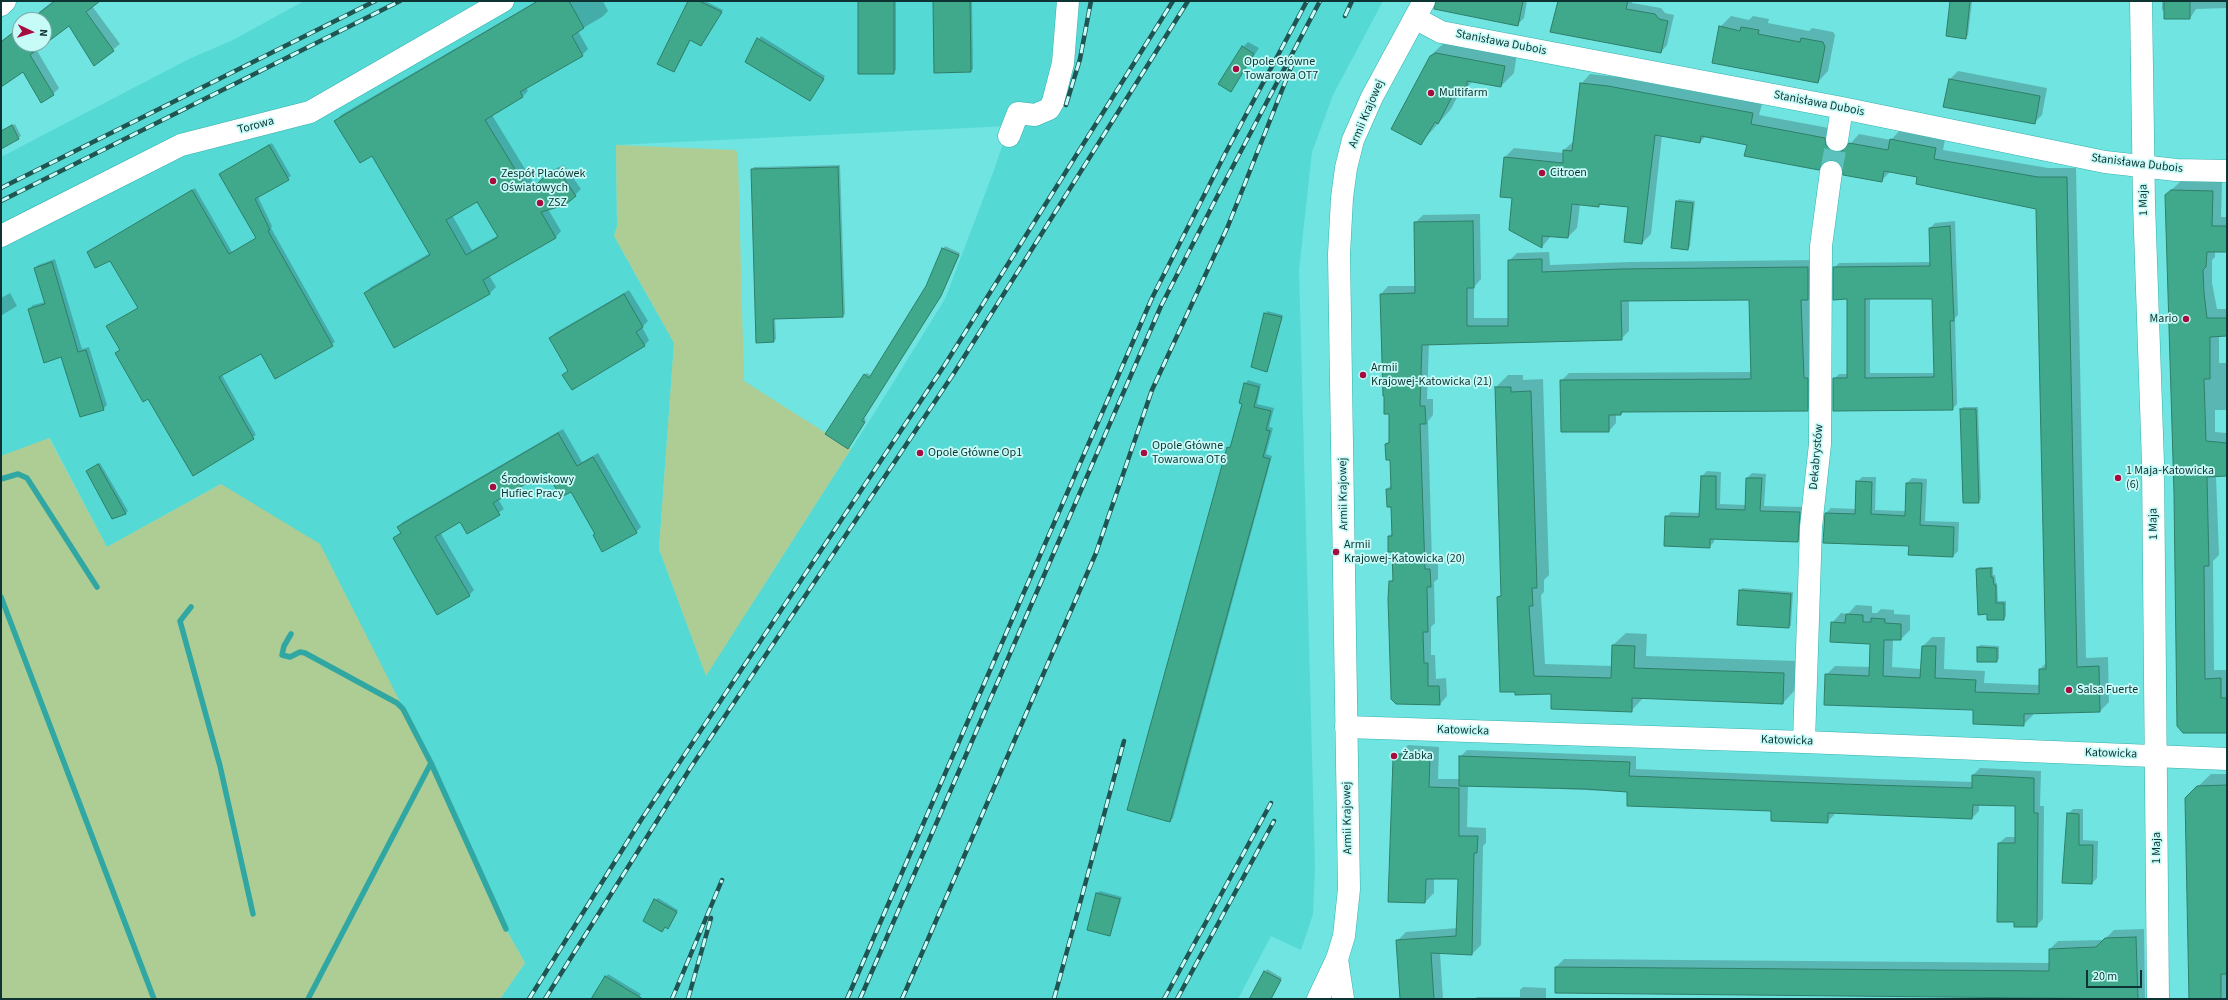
<!DOCTYPE html>
<html>
<head>
<meta charset="utf-8">
<style>
	body { margin:0 }
	#map { position:relative; width:2228px; height:1000px; overflow:hidden; background:#70e4e0; font-family:"Source Sans 3",sans-serif }
	canvas { display:block }
	.frame { position:absolute; inset:0; border:2px solid #0d3332; pointer-events:none }
	.north { position:absolute; left:12px; top:12px; width:40px; height:40px; box-sizing:border-box; background:#c7fbf8; border:1px solid #7daba9; border-radius:50%; rotate:94deg; font-size:11px; font-weight:700; line-height:16px; text-align:center; color:#0d3332 }
	.north::after { content:''; display:block; margin:auto; width:14px; height:18px; background:#a60d3e; clip-path:polygon(50% 0,100% 100%,50% 72%,0 100%) }
	.scale { position:absolute; left:2086px; top:970px; width:56px; height:18px; box-sizing:border-box; border:2px solid #0d3332; border-top:0; padding-left:5px; font-size:12px; line-height:14px; white-space:nowrap; color:#0d3332; -webkit-text-stroke:3px #c7fbf8; paint-order:stroke }
</style>
</head>
<body>
<div id="map">
<canvas width="2228" height="1000"></canvas>
<div class="frame"></div>
<div class="north">N</div>
<div class="scale">20 m</div>
</div>
<script>
const c = document.querySelector('canvas').getContext('2d');
c.lineJoin = 'round';
function fill(path, color) { c.fillStyle = color; c.fill(path, 'evenodd'); }
const shape = rows => new Path2D(rows.map(r => 'M' + r).join(''));
function strokePath(path, color, width, dash) { c.strokeStyle = color; c.lineWidth = width; c.lineCap = dash ? 'butt' : 'round'; c.setLineDash(dash || []); c.stroke(path); }
function write(font, color, halo, rows, align = 'center') {
  c.font = font + ' "Source Sans 3",sans-serif'; c.lineWidth = 3.5; c.setLineDash([]); c.textBaseline = 'middle'; c.strokeStyle = halo; c.fillStyle = color; for (const [text, x, y, turn = 0] of rows) {
    c.save(); c.translate(x, y); c.rotate((+turn || 0) * Math.PI / 180); c.textAlign = isNaN(turn) ? turn : align; if (halo) c.strokeText(text, 0, 0); c.fillText(text, 0, 0); c.restore();
  }
}
fill(shape([
	[304,1,1383,1,1333,95,1312,152,1299,270,1315,868,1313,914,1301,950,1271,936,1238,999,500,999,525,963,506,929,221,484,107,547,50,438,1,456,1,157,189,59,233,40],
	[1009,126,993,173,945,299,875,412,706,675,659,549,674,343,614,236,617,226,616,145]
]), '#55d9d4');
fill(shape([
	[616,145,736,150,738,157,744,381,851,449,706,676,659,549,674,343,614,236,617,226],
	[49,438,107,547,221,484,320,544,431,763,506,929,525,963,500,999,1,999,1,456]
]), '#adcd94');
fill(shape([
	[53,1,99,1,92,6,120,44,95,64,69,24,44,43,44,20,29,20],
	[537,1,603,1,608,11,602,17,578,31,588,49,582,55,526,87,528,91,523,96,492,115,536,187,552,170,564,165,581,189,575,195,548,209,561,231,556,237,489,275,496,287,490,293,395,347,365,293,371,287,430,253,372,155,336,121,341,115],
	[477,200,499,235,472,250,452,215],
	[690,1,705,1,723,10,703,42,691,39,676,69],
	[859,1,896,1,896,70,893,73],
	[934,1,972,1,973,69,970,71],
	[1460,1,1527,1,1524,18,1518,24],
	[1559,1,1632,1,1632,3,1661,8,1665,13,1674,15,1667,45,1661,52],
	[1951,1,1972,1,1968,35,1965,38],
	[2162,1,2227,1,2227,8,2196,9,2190,18,2162,10],
	[1731,16,1749,20,1753,16,1769,19,1768,23,1809,31,1812,28,1833,32,1835,35,1828,71,1818,82,1720,27],
	[20,27,20,44,43,44,36,49,59,88,53,94,23,70,1,86,1,41],
	[761,36,825,76,810,100,746,62],
	[1248,42,1259,48,1231,90,1243,47],
	[1444,43,1517,53,1514,73,1501,86,1473,81,1466,88,1462,88,1451,109,1421,143,1430,56],
	[1958,71,2047,88,2042,115,2034,123,1950,79],
	[1590,74,1618,77,1762,104,1759,115,1834,129,1844,143,1851,143,1859,134,1891,140,1900,130,1945,139,1943,150,2048,168,2076,168,2086,658,2108,657,2109,702,2100,711,2033,713,2033,715,2023,725,1974,709,1826,675,1835,666,1870,667,1871,643,1832,623,1841,613,1848,614,1856,605,1872,606,1872,613,1877,613,1881,609,1894,610,1894,614,1910,615,1910,630,1901,639,1893,639,1892,667,1921,669,1923,646,1932,637,1945,637,1944,669,1985,671,1984,683,2040,685,2040,669,2047,662,2037,208,1918,177,1891,171,1881,181,1843,166,1833,159,1828,159,1818,169,1748,144,1706,136,1700,142,1662,135,1651,234,1642,243,1629,206,1580,204,1577,228,1568,237,1551,236,1542,247,1513,197,1505,157,1514,148,1564,153,1564,150,1574,141,1581,84],
	[15,124,21,136,1,148,1,131],
	[272,143,291,176,258,197,272,226,271,228,335,342,275,378,261,353,222,375,256,435,193,474,149,398,116,353,121,349,107,326,139,307,110,259,91,250,195,188,232,252,257,238,223,172],
	[840,165,845,314,842,316,775,318,776,339,773,341,752,170,754,167],
	[2181,181,2222,182,2221,217,2227,217,2227,251,2215,251,2215,257,2212,260,2212,283,2217,309,2227,309,2227,335,2219,335,2219,363,2227,363,2227,410,2215,410,2215,432,2227,433,2227,475,2216,476,2219,555,2213,561,2214,670,2227,670,2227,733,2183,732,2166,195],
	[1679,199,1695,201,1690,246,1688,249,1677,202],
	[1480,214,1481,279,1474,287,1474,318,1509,318,1509,261,1517,253,1549,252,1550,265,1630,262,1816,260,1816,291,1809,298,1811,371,1815,402,1807,410,1624,411,1621,414,1616,414,1616,423,1609,431,1561,381,1569,373,1752,372,1750,299,1629,300,1629,331,1621,339,1429,343,1427,399,1433,399,1433,415,1428,421,1432,562,1438,562,1438,579,1434,582,1435,623,1431,627,1431,655,1435,655,1436,679,1446,678,1447,696,1440,704,1396,703,1390,582,1394,578,1393,551,1389,536,1393,532,1392,506,1387,489,1391,485,1391,459,1386,444,1390,440,1389,413,1381,294,1388,286,1416,286,1415,223,1423,215],
	[1955,221,1958,315,1955,318,1957,404,1952,409,1834,379,1839,374,1848,374,1848,298,1834,268,1839,263,1931,262,1930,228,1935,223],
	[1870,298,1932,298,1935,373,1870,373],
	[945,246,960,253,943,292,864,418,866,420,848,448,864,375,867,373,872,376,927,287],
	[55,259,82,349,89,347,107,405,103,409,62,355,29,309,33,305,45,302,35,268,38,265],
	[629,290,648,321,642,327,649,340,644,346,564,375,569,370,550,338,555,333],
	[10,293,17,306,2,315,1,298],
	[1267,311,1283,315,1267,371,1255,348],
	[1508,375,1523,375,1523,380,1543,379,1549,575,1544,580,1544,592,1541,595,1545,664,1613,666,1613,645,1626,633,1647,634,1646,656,1796,661,1795,690,1783,703,1644,697,1631,711,1552,693,1516,694,1498,597,1502,594,1496,387],
	[1248,380,1261,384,1257,404,1274,408,1269,427,1273,428,1266,454,1272,456,1173,818,1170,821,1228,448,1231,444,1243,403,1245,384],
	[1963,407,1978,407,1981,499,1978,502,1961,409],
	[563,429,582,462,598,453,641,527,636,532,603,550,596,534,571,491,547,471,498,499,504,509,468,533,461,520,440,532,474,590,469,595,394,538,401,532,398,527,403,522],
	[100,463,128,511,126,513,113,518,87,471],
	[1707,471,1721,472,1720,504,1746,505,1747,478,1752,473,1766,474,1764,506,1805,507,1803,536,1798,541,1714,538,1714,542,1709,547,1666,517,1671,512,1701,513,1702,476],
	[1862,477,1876,477,1875,510,1906,511,1907,483,1912,478,1927,479,1925,521,1959,522,1958,551,1953,556,1909,554,1910,545,1826,513,1831,508,1856,509,1857,482],
	[1979,567,1993,567,1993,575,1995,575,1996,583,1997,583,1998,601,2006,601,2006,616,2004,619,1988,613,1977,569],
	[1742,588,1793,592,1791,625,1789,627,1740,591],
	[1980,645,1999,646,1999,659,1996,661,1978,648],
	[1408,745,1439,747,1438,779,1460,779,1460,757,1467,750,1636,756,1636,769,1878,779,1973,782,1973,775,1980,768,2041,771,2040,806,2044,806,2043,919,2036,926,1999,843,2006,837,2016,837,2016,805,1979,804,1979,811,1972,818,1834,813,1834,815,1827,822,1772,810,1628,792,1468,785,1467,827,1486,828,1486,843,1483,846,1481,945,1472,954,1440,953,1443,999,1401,999,1397,941,1406,932,1458,928,1460,878,1434,878,1434,893,1425,902,1394,760],
	[2211,774,2227,774,2227,999,2189,999,2186,798],
	[2073,809,2083,809,2083,840,2098,841,2097,878,2092,883,2068,814],
	[1100,891,1122,897,1110,935,1097,893],
	[658,898,678,910,668,928,655,900],
	[2144,929,2145,999,2050,999,2050,996,1556,967,1564,959,2050,963,2050,949,2058,941,2104,940,2114,930],
	[1267,969,1282,978,1271,999,1251,999],
	[608,974,641,994,638,999,592,999],
	[1523,987,1546,988,1546,999,1475,999,1477,997,1520,997,1520,990]
]), '#0003');
strokePath(shape([
	[1,479,18,474,27,478,97,587],
	[1,597,154,999],
	[191,607,180,621,220,766,253,914],
	[291,634,284,646,282,655,290,657,300,652,305,653,397,703,403,709,431,763,506,929],
	[308,999,431,763]
]), '#30a7a3', 5.5);
const building = shape([
	[55,1,100,1,86,12,114,51,94,66,69,26,30,55,54,95,41,103,23,72,1,87,1,42,20,27,20,44,44,44,44,20,30,20,55,1],
	[538,1,569,1,584,28,572,36,583,56,520,92,523,97,485,120,529,192,545,176,558,170,576,196,565,205,541,212,556,238,483,280,490,294,394,348,364,293,430,255,372,156,360,163,334,121,538,1],
	[477,202,498,237,466,255,446,220,477,202],
	[688,1,699,1,722,12,701,46,690,40,674,72,657,64,688,1],
	[858,1,894,1,894,74,858,74,858,1],
	[933,1,970,1,971,72,934,73,933,1],
	[1436,1,1523,1,1518,26,1434,9,1436,1],
	[1558,1,1628,1,1626,9,1655,14,1659,19,1668,21,1661,53,1550,32,1558,1],
	[1950,1,1970,1,1966,39,1946,36,1950,1],
	[2164,1,2190,1,2190,19,2164,19,2164,1],
	[1719,26,1740,31,1741,27,1759,30,1758,34,1800,42,1801,38,1823,42,1825,47,1818,83,1712,63,1719,26],
	[757,38,824,79,810,101,745,62,757,38],
	[1242,46,1254,54,1231,92,1218,84,1242,46],
	[1436,53,1505,66,1501,87,1467,81,1467,89,1456,89,1438,124,1435,122,1421,145,1391,129,1430,56,1436,53],
	[1949,79,2040,96,2035,124,1943,107,1949,79],
	[1580,83,1608,86,1753,113,1751,124,1825,138,1826,145,1835,152,1842,151,1849,143,1888,150,1890,139,1936,148,1934,159,2038,177,2067,177,2077,667,2099,666,2100,712,2024,714,2024,726,1973,724,1973,710,1824,705,1825,674,1869,676,1870,644,1830,642,1831,622,1845,623,1846,614,1863,615,1863,622,1871,622,1871,618,1885,619,1885,623,1901,624,1901,640,1884,640,1883,676,1920,678,1922,646,1936,646,1935,678,1976,680,1975,692,2039,694,2039,669,2046,669,2036,209,1916,184,1917,177,1884,171,1882,182,1843,175,1842,167,1833,160,1826,161,1819,170,1744,156,1747,145,1701,136,1700,143,1655,135,1642,244,1624,242,1628,207,1599,204,1599,207,1572,204,1568,238,1542,236,1542,248,1509,230,1512,198,1500,197,1504,157,1563,163,1563,150,1572,151,1580,83],
	[12,125,19,139,1,149,1,131,12,125],
	[269,145,289,180,255,199,270,230,268,231,333,346,275,379,261,354,219,377,254,439,193,476,148,399,143,402,115,353,120,350,106,326,138,308,110,261,95,268,87,252,192,190,229,254,256,238,219,174,269,145],
	[838,167,843,317,773,319,774,342,756,343,751,169,838,167],
	[2171,190,2213,191,2212,226,2227,226,2227,252,2207,252,2206,267,2203,270,2204,293,2207,318,2227,318,2227,336,2210,337,2210,379,2204,379,2206,441,2227,443,2227,476,2207,477,2209,566,2204,566,2205,679,2221,678,2221,698,2227,698,2227,733,2183,733,2177,726,2174,493,2165,195,2171,190],
	[1676,201,1693,203,1688,250,1671,248,1676,201],
	[1473,221,1474,288,1467,288,1467,326,1508,326,1508,260,1542,259,1542,272,1621,269,1808,267,1808,300,1801,300,1804,378,1808,378,1808,411,1621,412,1621,415,1609,415,1609,432,1561,432,1560,380,1751,379,1749,300,1621,301,1622,340,1422,345,1420,406,1425,406,1426,424,1420,424,1425,569,1430,569,1431,587,1427,587,1428,632,1423,632,1424,663,1428,663,1428,686,1439,686,1440,705,1396,704,1391,699,1391,694,1388,599,1389,581,1393,581,1392,552,1388,552,1388,536,1392,536,1391,507,1387,507,1386,489,1391,489,1390,460,1386,460,1385,444,1389,443,1389,414,1384,414,1384,396,1383,396,1380,294,1415,293,1414,222,1473,221],
	[1950,226,1954,321,1950,321,1953,410,1833,411,1833,378,1847,378,1847,299,1833,300,1833,267,1930,266,1929,228,1950,226],
	[1865,299,1932,299,1934,377,1865,378,1865,299],
	[942,248,959,255,941,296,862,421,865,422,848,449,825,434,864,374,869,378,926,286,942,248],
	[52,262,78,352,86,350,104,410,80,417,61,357,44,363,28,309,45,304,34,268,52,262],
	[624,294,643,327,636,332,645,346,572,390,562,375,568,371,549,338,624,294],
	[1264,313,1282,317,1267,372,1251,367,1264,313],
	[1244,383,1259,387,1254,407,1271,411,1266,430,1270,431,1263,457,1270,459,1170,822,1127,810,1227,447,1230,448,1242,404,1239,403,1244,383],
	[1495,387,1511,387,1511,392,1531,391,1537,588,1532,588,1533,606,1529,606,1534,676,1611,678,1612,645,1635,646,1634,668,1784,673,1783,704,1632,698,1632,712,1551,709,1551,694,1515,695,1515,692,1500,692,1497,597,1501,596,1495,387],
	[1960,409,1976,409,1979,503,1963,503,1960,409],
	[558,433,577,466,593,457,637,533,602,552,593,535,595,534,571,492,561,497,546,472,493,503,500,515,467,534,460,522,435,537,470,596,437,615,393,538,401,533,397,527,558,433],
	[98,464,126,514,112,519,86,471,98,464],
	[1701,476,1716,476,1716,509,1745,510,1746,478,1762,478,1760,511,1800,512,1798,542,1710,539,1710,548,1664,546,1665,516,1699,517,1701,476],
	[1856,481,1872,482,1871,514,1890,515,1905,516,1906,483,1922,483,1920,525,1954,527,1953,557,1908,555,1909,546,1823,543,1825,513,1855,514,1856,481],
	[1991,568,1991,577,1993,577,1994,585,1996,585,1996,603,2004,603,2004,620,1987,620,1987,614,1978,615,1976,569,1991,568],
	[1739,590,1791,594,1789,628,1737,625,1739,590],
	[1977,647,1997,648,1997,662,1977,662,1977,647],
	[1398,754,1430,755,1429,787,1459,788,1459,836,1478,836,1477,853,1474,853,1472,955,1431,953,1434,999,1400,999,1396,940,1456,936,1458,879,1426,879,1425,903,1388,902,1393,759,1398,754],
	[1459,756,1630,762,1629,776,1871,785,1972,788,1972,775,2034,778,2034,813,2038,813,2037,927,2014,927,2014,922,1997,922,1998,843,2015,843,2015,806,1973,805,1972,819,1828,813,1828,823,1771,821,1771,811,1627,806,1627,792,1586,789,1459,786,1459,756],
	[2227,785,2227,974,2221,974,2221,999,2189,999,2185,798,2197,786,2227,785],
	[2067,813,2079,814,2079,845,2093,845,2092,884,2062,883,2067,813],
	[1096,893,1120,899,1110,936,1087,930,1096,893],
	[654,899,677,912,668,929,665,927,662,932,643,921,654,899],
	[2136,937,2138,999,1555,993,1555,967,2049,971,2049,949,2096,947,2105,938,2136,937],
	[1264,971,1281,980,1271,999,1249,999,1264,971],
	[605,976,643,999,591,999,605,976]
]);
fill(building, '#40a98c');
strokePath(building, '#2f7e68', 1);
strokePath(shape([
	[1831,172,1837,140]
]), '#5cc1bd', 22, [22, 11]);
const street = shape([
	[1415,18,1441,32,1842,108,2105,162,2176,170,2227,171],
	[1009,136,1018,113,1035,115,1049,109,1053,102,1063,63,1068,1],
	[1837,140,1842,108],
	[1,236,181,145,310,112,503,1],
	[1346,727,1804,742,2227,759],
	[1804,742,1811,527,1820,444,1821,246,1831,172],
	[1337,959,1343,999]
]);
const secondary = shape([
	[2141,1,2144,203,2153,463,2158,999],
	[1,5,5,1],
	[1318,999,1337,959,1344,936,1349,889,1339,254,1342,198,1346,168,1353,140,1372,97,1424,1]
]);
strokePath(street, '#34b1ad', 23);
strokePath(secondary, '#34b1ad', 23);
strokePath(street, '#fff', 22);
strokePath(secondary, '#fff', 22);
const rail = shape([
	[1345,16,1352,1],
	[1066,105,1080,59,1091,1],
	[1,188,375,1],
	[1,201,400,1],
	[529,999,641,820,944,366,1173,1],
	[545,999,691,767,954,373,1188,1],
	[672,999,722,880],
	[688,999,711,918],
	[847,999,1152,298,1226,152,1307,1],
	[860,999,1161,306,1221,189,1320,1],
	[902,999,1096,553,1152,390,1228,226,1292,65],
	[1054,999,1124,741],
	[1164,999,1271,803],
	[1177,999,1274,821]
]);
strokePath(rail, '#205453', 4.5);
strokePath(rail, '#c7fbf8', 3, [9]);
for (const [x, y, r, color] of [
	[1236,69,4,"#a60d3e"],
	[1431,93,4,"#a60d3e"],
	[1542,173,4,"#a60d3e"],
	[493,181,4,"#a60d3e"],
	[540,203,4,"#a60d3e"],
	[2186,319,4,"#a60d3e"],
	[1363,375,4,"#a60d3e"],
	[920,453,4,"#a60d3e"],
	[1144,453,4,"#a60d3e"],
	[2118,478,4,"#a60d3e"],
	[493,487,4,"#a60d3e"],
	[1336,552,4,"#a60d3e"],
	[2069,690,4,"#a60d3e"],
	[1394,756,4,"#a60d3e"]
]) { const dot = new Path2D(); dot.arc(x, y, r, 0, 2 * Math.PI); c.fillStyle = color; c.fill(dot); strokePath(dot, '#c7fbf8', 1.5); }
write('12px', '#0d3332', '#c7fbf8', [
	["Stanisława Dubois",1501,43,11],
	["Stanisława Dubois",1819,104,11],
	["Armii Krajowej",1367,114,-67],
	["Torowa",256,126,-15],
	["Stanisława Dubois",2137,164,7],
	["1 Maja",2144,200,-91],
	["Dekabrystów",1817,457,-85],
	["Armii Krajowej",1344,494,-91],
	["1 Maja",2154,524,-91],
	["Katowicka",1463,731,2],
	["Katowicka",1787,741,2],
	["Katowicka",2111,754,2],
	["Armii Krajowej",1348,818,-91],
	["1 Maja",2157,848,-90]
]);
write('12px', '#0d3332', '#c7fbf8', [
	["Opole Główne",1244,62],
	["Towarowa OT7",1244,76],
	["Multifarm",1439,93],
	["Citroen",1550,173],
	["Zespół Placówek",501,174],
	["Oświatowych",501,188],
	["ZSZ",548,203],
	["Mario",2178,319,"right"],
	["Armii",1371,368],
	["Krajowej-Katowicka (21)",1371,382],
	["Opole Główne",1152,446],
	["Towarowa OT6",1152,460],
	["Opole Główne Op1",928,453],
	["1 Maja-Katowicka",2126,471],
	["(6)",2126,485],
	["Środowiskowy",501,480],
	["Hufiec Pracy",501,494],
	["Armii",1344,545],
	["Krajowej-Katowicka (20)",1344,559],
	["Salsa Fuerte",2077,690],
	["Żabka",1402,756]
], 'left');
</script>
</body>
</html>
